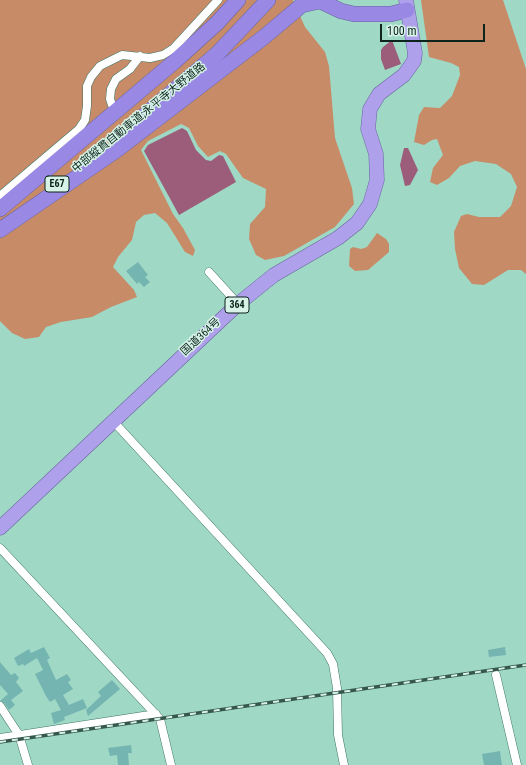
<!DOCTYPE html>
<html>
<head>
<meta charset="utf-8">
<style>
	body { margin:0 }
	#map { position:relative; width:526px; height:765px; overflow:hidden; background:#9fd9c5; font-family:"Roboto Condensed",sans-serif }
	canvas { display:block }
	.scale { position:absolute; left:380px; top:24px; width:105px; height:18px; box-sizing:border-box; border:2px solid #0c241c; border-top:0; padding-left:5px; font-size:12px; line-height:14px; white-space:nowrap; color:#0c241c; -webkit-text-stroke:3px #d7f3e8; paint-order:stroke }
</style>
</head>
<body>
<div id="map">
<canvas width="526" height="765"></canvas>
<div class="scale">100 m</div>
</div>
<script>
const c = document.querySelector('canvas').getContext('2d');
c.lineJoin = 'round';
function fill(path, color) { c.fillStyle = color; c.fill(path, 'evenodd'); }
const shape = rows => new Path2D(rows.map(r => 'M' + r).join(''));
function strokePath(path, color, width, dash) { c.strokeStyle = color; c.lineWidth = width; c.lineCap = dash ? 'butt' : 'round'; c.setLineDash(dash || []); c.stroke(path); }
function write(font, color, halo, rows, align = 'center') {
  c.font = font + ' "Roboto Condensed","Noto Sans JP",sans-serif'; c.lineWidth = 3; c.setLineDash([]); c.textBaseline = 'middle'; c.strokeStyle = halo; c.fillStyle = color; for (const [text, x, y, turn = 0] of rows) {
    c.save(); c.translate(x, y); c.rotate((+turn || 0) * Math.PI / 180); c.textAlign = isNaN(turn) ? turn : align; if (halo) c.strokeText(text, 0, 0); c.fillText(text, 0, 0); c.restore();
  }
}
fill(shape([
	[0,0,293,0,305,27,325,52,329,66,335,138,352,188,354,204,335,227,284,256,265,260,256,255,249,239,250,224,265,207,266,189,243,178,226,154,220,151,208,157,198,146,189,128,181,124,148,141,141,150,173,214,183,228,195,250,193,256,185,252,167,223,155,213,144,215,136,222,132,240,118,257,113,267,134,290,137,297,111,307,92,317,61,322,46,327,39,337,25,339,12,333,0,321],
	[421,0,503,0,526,69,526,274,521,270,508,270,484,285,472,284,459,268,455,249,454,232,461,216,467,214,479,217,500,217,511,206,517,187,511,174,496,164,475,161,460,166,449,178,437,185,430,182,433,168,443,155,437,139,432,140,424,145,414,142,419,115,424,107,440,108,452,96,460,75,459,67,451,63,429,57],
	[377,233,386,239,389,244,389,252,368,270,355,271,349,266,350,249,353,247,361,249,367,247]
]), '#c78b68');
fill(shape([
	[392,40,401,64,385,70,381,59,381,50,383,47],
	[182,128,187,131,196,150,206,160,211,161,219,155,223,156,236,182,179,215,144,151,148,145],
	[404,148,408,148,418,170,410,185,405,186,400,165]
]), '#9b5d7a');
fill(shape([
	[138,262,148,275,145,277,150,282,144,287,139,282,137,284,126,271],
	[44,647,50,658,47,660,56,680,67,674,71,680,68,682,73,689,63,695,69,705,83,699,87,708,64,717,65,720,54,724,51,713,61,710,55,699,50,702,46,696,35,674,43,670,37,658,24,666,23,664,18,666,14,658,29,649,31,653],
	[505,647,506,655,489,657,488,650],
	[0,662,11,675,15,673,19,678,16,682,23,691,11,700,15,705,9,710,4,703,0,701,8,694,0,685],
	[112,680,120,689,88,716,86,710,101,696,98,692],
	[131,745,132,753,128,753,129,765,118,765,117,755,110,756,108,748],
	[500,751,502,765,484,765,482,754]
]), '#75b5b1');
const minor = shape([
	[112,105,110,99,111,89,116,79,130,69,140,56],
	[0,196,79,129,85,120,87,106,87,86,91,77,100,66,122,55,150,58,163,55,174,48,218,0],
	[209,272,238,304],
	[113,421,327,653,333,664,337,688,338,735,344,765],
	[0,548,160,719,171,765],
	[496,675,517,765],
	[0,706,19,735,28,765],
	[0,738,156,714]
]);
const trunk = shape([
	[0,528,238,304,274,275,338,238,357,223,370,204,377,180,376,154,368,129,370,109,379,94,404,75,414,61,415,53,406,0]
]);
const motorway = shape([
	[318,0,341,11,354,14,391,14,407,10],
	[138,121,218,53,268,0],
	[0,209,174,62,217,23,238,0],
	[0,230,118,149,264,37,302,5,320,1]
]);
strokePath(minor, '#3e7564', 9);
strokePath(trunk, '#68659e', 15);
strokePath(motorway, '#68659e', 16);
strokePath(minor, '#fff', 8);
strokePath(trunk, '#aea0ea', 14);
strokePath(motorway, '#9988e4', 15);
const rail = shape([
	[0,742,526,665]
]);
strokePath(rail, '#36584c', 3.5);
strokePath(rail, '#d7f3e8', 2, [6]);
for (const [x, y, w] of [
	[57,184,24],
	[237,305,24]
]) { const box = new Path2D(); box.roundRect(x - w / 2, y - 8, w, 16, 3); c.fillStyle = '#d7f3e8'; c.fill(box); strokePath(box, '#0c241c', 1); }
write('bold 10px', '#0c241c', null, [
	["E67",57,184],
	["364",237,305]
]);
write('11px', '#0c241c', '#d7f3e8', [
	["中部縦貫自動車道;永平寺大野道路",139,118,-39],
	["国道364号",201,337,-43]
]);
</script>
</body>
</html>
